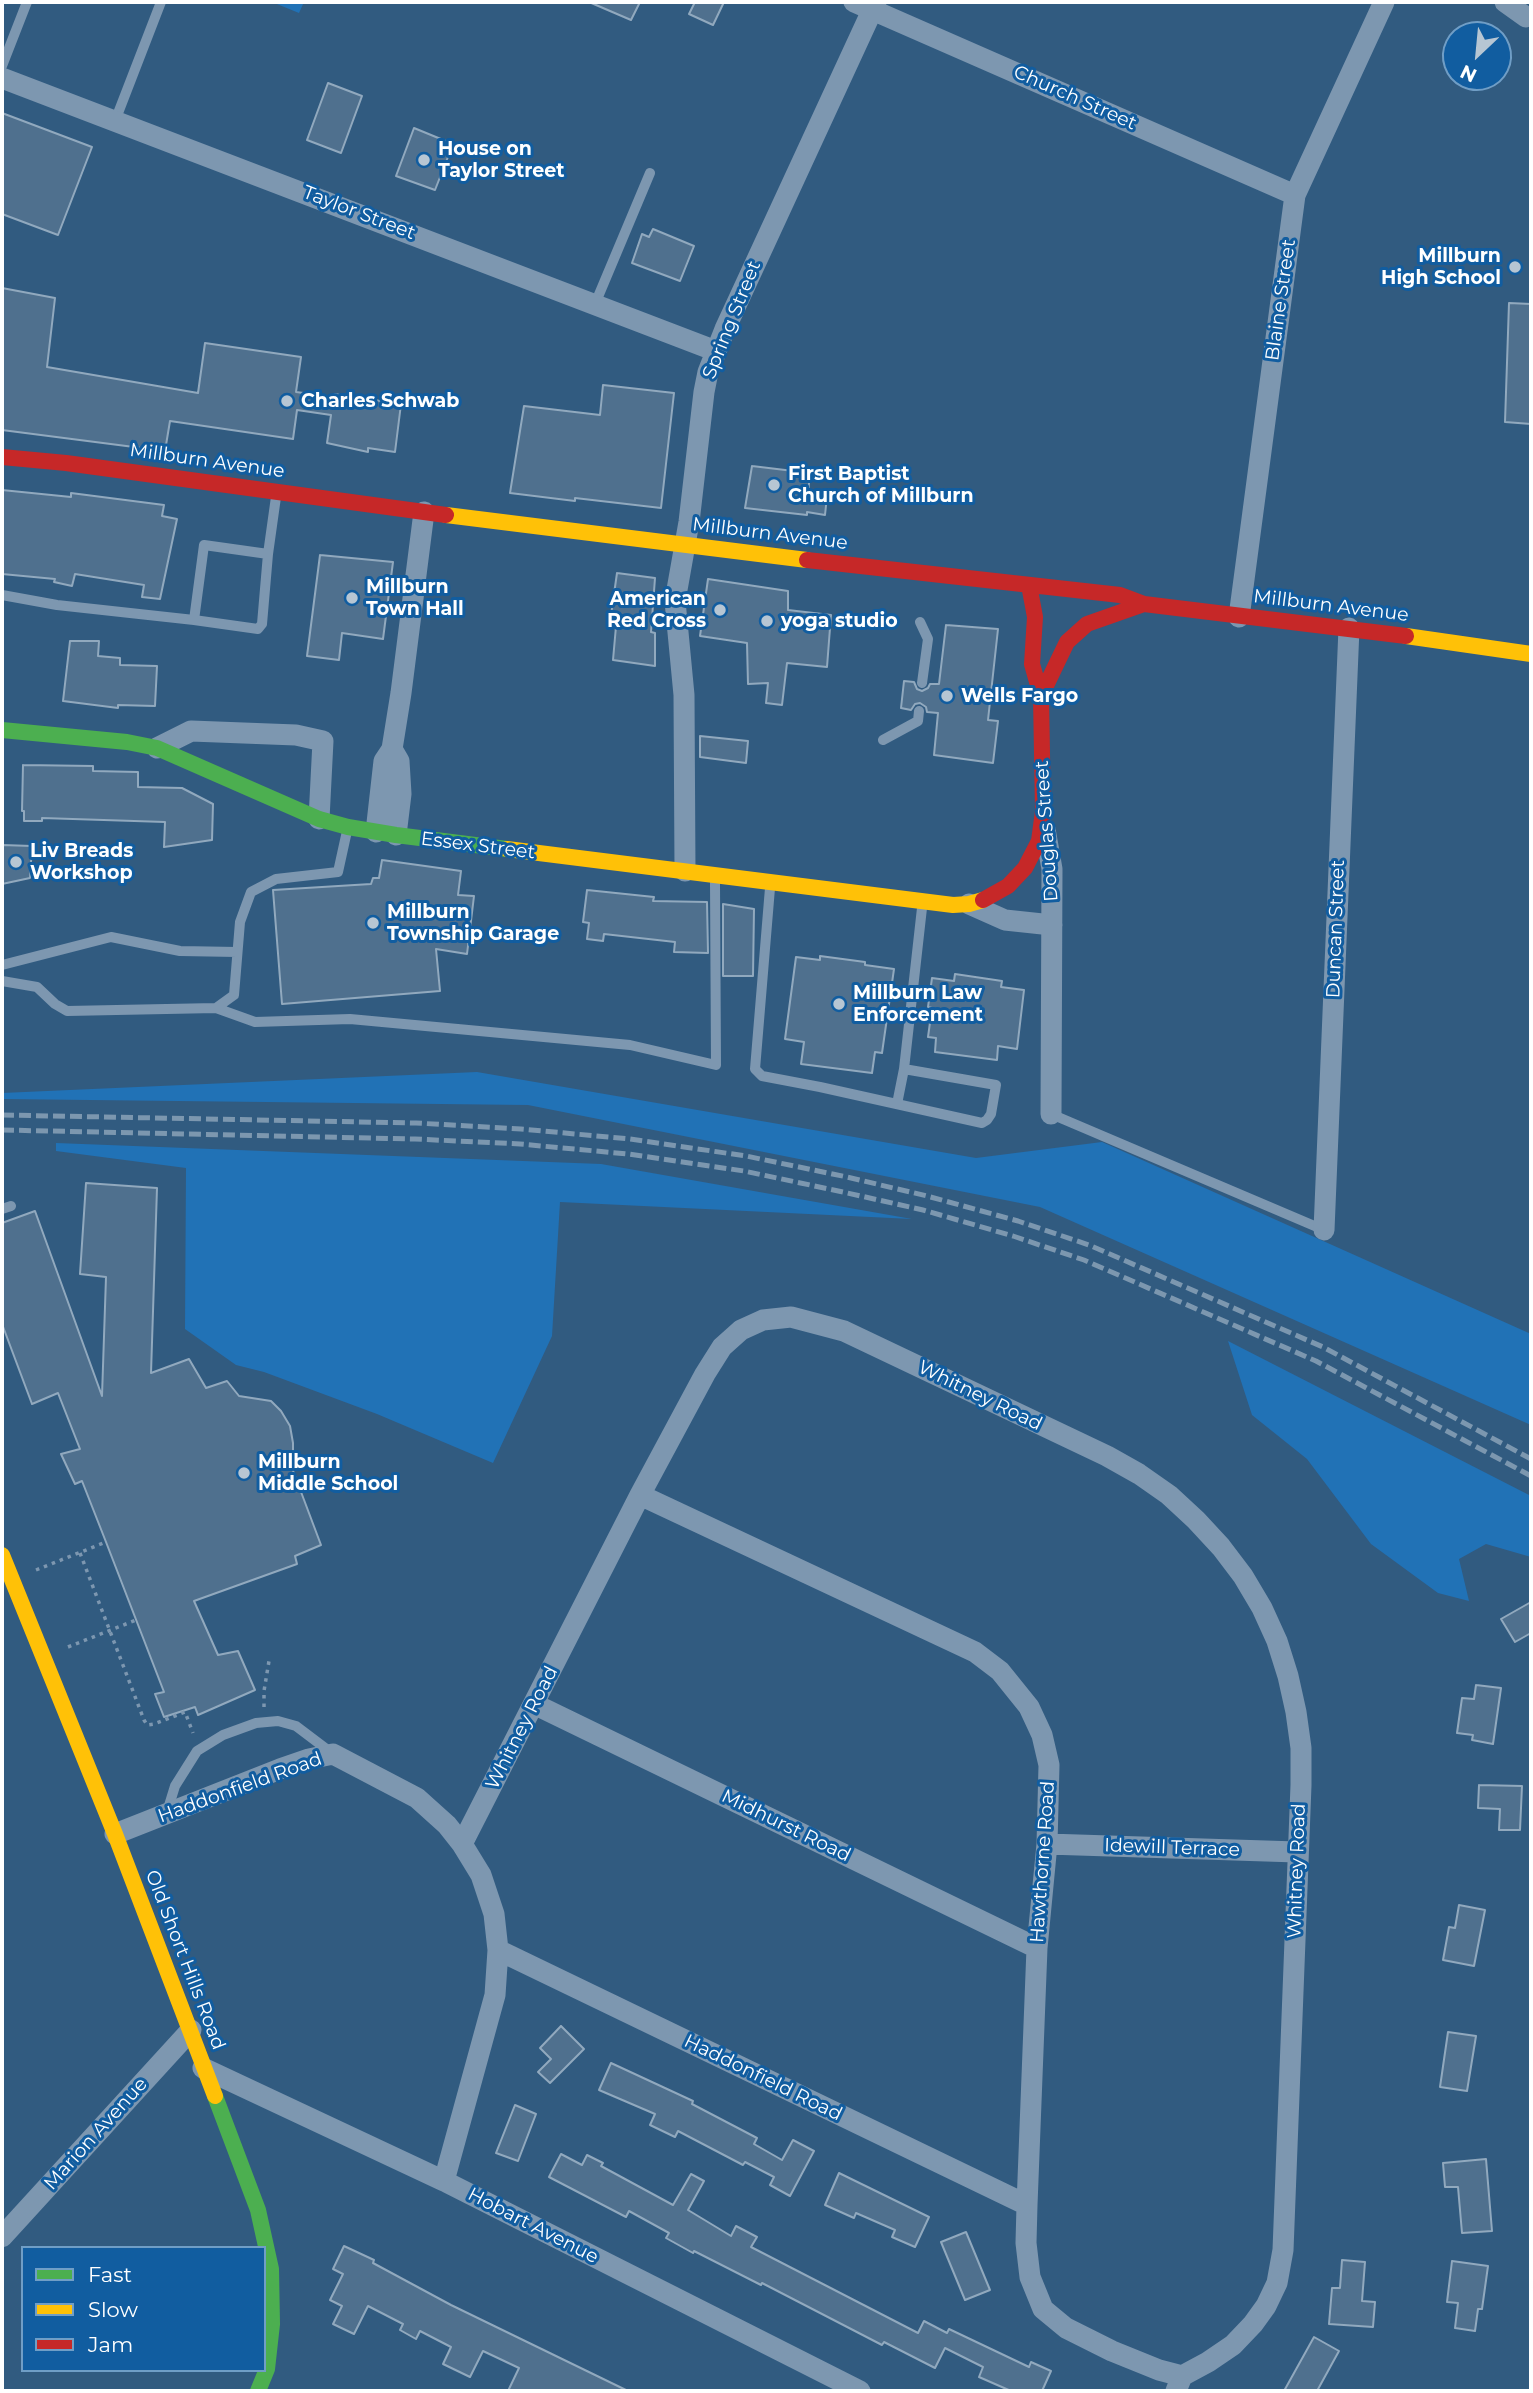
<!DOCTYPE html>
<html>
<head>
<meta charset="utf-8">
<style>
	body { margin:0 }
	#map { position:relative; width:1533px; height:2393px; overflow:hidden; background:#315b80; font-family:Montserrat,sans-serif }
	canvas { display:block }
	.frame { position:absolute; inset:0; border:4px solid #fff; pointer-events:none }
	.legend { position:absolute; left:21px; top:2246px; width:245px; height:126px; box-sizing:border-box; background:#115da0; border:2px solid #709ec6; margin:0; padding:9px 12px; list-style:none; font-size:21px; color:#fff }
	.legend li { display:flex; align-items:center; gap:14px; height:35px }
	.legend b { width:35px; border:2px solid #709ec6 }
	.north { position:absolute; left:1442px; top:21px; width:70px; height:70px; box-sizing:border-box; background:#115da0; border:2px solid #709ec6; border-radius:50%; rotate:206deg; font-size:19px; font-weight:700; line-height:28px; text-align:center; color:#fff }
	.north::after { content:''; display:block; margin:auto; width:24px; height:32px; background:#b7c6d3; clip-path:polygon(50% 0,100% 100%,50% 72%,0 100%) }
</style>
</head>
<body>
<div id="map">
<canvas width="1533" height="2393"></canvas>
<div class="frame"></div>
<ul class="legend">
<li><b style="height:9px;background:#4caf50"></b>Fast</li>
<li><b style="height:9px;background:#ffc107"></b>Slow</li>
<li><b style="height:9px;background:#c62828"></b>Jam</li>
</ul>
<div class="north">N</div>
</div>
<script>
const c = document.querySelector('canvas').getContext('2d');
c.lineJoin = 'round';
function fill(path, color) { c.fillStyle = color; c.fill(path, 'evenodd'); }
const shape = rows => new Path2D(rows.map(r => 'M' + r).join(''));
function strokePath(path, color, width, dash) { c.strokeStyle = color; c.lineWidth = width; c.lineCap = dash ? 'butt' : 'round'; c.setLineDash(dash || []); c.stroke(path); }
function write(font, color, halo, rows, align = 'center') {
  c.font = font + ' Montserrat,sans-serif'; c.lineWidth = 6; c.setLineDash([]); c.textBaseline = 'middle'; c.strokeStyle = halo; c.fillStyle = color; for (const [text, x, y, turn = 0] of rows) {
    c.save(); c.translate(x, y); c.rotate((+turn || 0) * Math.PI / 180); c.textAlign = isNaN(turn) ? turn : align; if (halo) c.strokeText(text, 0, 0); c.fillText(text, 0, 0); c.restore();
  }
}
fill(shape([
	[272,2,304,2,299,13],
	[477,1072,976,1158,1102,1142,1531,1334,1531,1425,1040,1207,528,1105,2,1099,2,1093],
	[56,1143,601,1164,912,1219,560,1202,552,1336,493,1463,377,1414,264,1372,236,1365,185,1329,186,1168,56,1151],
	[1228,1341,1531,1496,1531,1557,1486,1544,1459,1559,1469,1601,1438,1593,1371,1544,1307,1459,1252,1415]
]), '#2172b6');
const building = shape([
	[589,2,640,2,631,20,589,2],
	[695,2,724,2,713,25,689,14,695,2],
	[328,83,362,96,341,153,307,140,328,83],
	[2,113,92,147,58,235,2,214,2,113],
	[414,128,453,144,435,190,396,176,414,128],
	[653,229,694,246,680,281,632,263,642,234,649,237,653,229],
	[2,288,55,298,47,367,198,393,205,343,301,357,296,392,334,397,334,394,401,404,395,452,368,448,368,452,327,443,331,415,297,410,293,439,170,421,165,451,2,430,2,288],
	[1509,303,1531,304,1531,424,1505,422,1509,303],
	[603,385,674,393,661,508,575,498,575,501,510,493,524,406,600,415,603,385],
	[752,466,810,473,808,494,827,496,825,515,807,512,807,515,745,508,752,466],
	[2,490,71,497,71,493,164,505,162,516,177,519,160,599,142,597,144,585,75,574,72,586,54,582,55,579,2,574,2,490],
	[320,555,393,562,383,639,342,633,339,660,307,656,320,555],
	[617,573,655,578,651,632,655,633,655,666,613,660,617,615,611,615,617,573],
	[708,579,788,591,788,610,831,615,827,667,787,663,782,705,766,703,768,683,748,684,747,643,700,636,708,579],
	[946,625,998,629,988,720,998,721,993,763,934,755,938,713,927,712,926,707,920,703,915,704,911,710,901,708,904,681,914,682,917,689,922,691,928,688,930,684,939,684,946,625],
	[70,641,99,641,98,656,120,658,120,665,157,666,155,706,118,705,118,708,63,701,70,641],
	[700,736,748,741,746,763,700,757,700,736],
	[23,765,93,766,93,771,138,772,138,787,182,788,213,804,212,840,164,847,165,822,42,818,42,821,24,821,24,811,22,811,23,765],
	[2,845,32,846,30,878,2,884,2,845],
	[382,860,461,871,458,895,474,896,467,954,436,949,440,991,282,1004,273,890,371,884,373,878,379,878,382,860],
	[587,890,654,897,653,901,707,902,708,953,674,952,675,942,604,934,603,941,587,939,589,923,583,922,587,890],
	[723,904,754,909,753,976,723,976,723,904],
	[820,956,865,962,865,965,894,969,882,1053,875,1052,872,1073,801,1064,804,1042,785,1039,796,957,820,960,820,956],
	[955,974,1002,981,1001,987,1024,990,1017,1049,998,1046,997,1060,935,1052,936,1038,928,1037,932,1008,928,1007,932,978,954,981,955,974],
	[86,1183,157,1188,151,1373,189,1359,206,1388,227,1381,239,1396,271,1401,281,1411,290,1426,293,1443,293,1454,289,1460,321,1545,295,1556,297,1564,194,1601,218,1655,238,1651,255,1690,198,1715,195,1707,164,1717,155,1694,164,1692,106,1542,82,1481,75,1484,61,1454,80,1449,58,1393,32,1404,2,1324,2,1223,35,1211,102,1396,106,1277,80,1274,86,1183],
	[1531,1602,1531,1633,1515,1642,1501,1619,1531,1602],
	[1476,1685,1501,1688,1493,1744,1472,1740,1473,1735,1457,1733,1462,1698,1474,1699,1476,1685],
	[1479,1785,1522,1786,1520,1830,1499,1830,1500,1809,1478,1808,1479,1785],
	[1459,1905,1485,1910,1474,1966,1443,1960,1449,1927,1455,1928,1459,1905],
	[561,2026,584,2049,550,2083,538,2072,551,2059,540,2048,561,2026],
	[1448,2032,1476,2036,1467,2091,1440,2087,1448,2032],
	[611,2063,693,2101,692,2104,757,2138,754,2144,782,2160,793,2140,814,2151,790,2196,770,2185,774,2177,745,2162,743,2165,678,2131,675,2137,650,2125,655,2114,599,2090,611,2063],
	[515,2105,536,2114,518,2161,496,2153,515,2105],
	[561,2154,582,2165,587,2155,603,2163,601,2166,673,2205,691,2174,704,2181,688,2210,731,2236,736,2226,757,2237,751,2247,918,2333,924,2321,947,2333,949,2329,1029,2367,1031,2362,1051,2371,1042,2391,1011,2391,979,2377,983,2367,945,2348,935,2368,884,2342,882,2345,762,2283,761,2285,694,2251,693,2253,666,2238,669,2233,629,2211,626,2217,549,2177,561,2154],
	[1486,2159,1492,2231,1462,2233,1458,2187,1445,2187,1443,2163,1486,2159],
	[839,2173,929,2217,915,2247,892,2237,895,2230,856,2213,854,2218,825,2205,839,2173],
	[966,2232,990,2290,965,2300,941,2242,966,2232],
	[344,2246,374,2260,373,2263,451,2305,628,2391,508,2391,519,2368,483,2351,470,2377,443,2364,451,2347,420,2331,416,2339,400,2330,403,2324,368,2306,354,2334,333,2324,342,2306,330,2300,343,2274,333,2269,344,2246],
	[1342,2260,1365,2262,1362,2301,1375,2302,1373,2327,1329,2324,1332,2288,1340,2288,1342,2260],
	[1452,2261,1488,2266,1482,2309,1478,2309,1475,2331,1455,2328,1458,2303,1447,2302,1452,2261],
	[1314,2337,1339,2351,1317,2391,1284,2391,1314,2337]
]);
fill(building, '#4f708e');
strokePath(building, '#91a9be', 2);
strokePath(shape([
	[80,1553,144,1720,147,1725,154,1724,185,1712,193,1733],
	[36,1570,106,1542],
	[68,1647,136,1620],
	[264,1707,264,1691,269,1661]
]), '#7d97b0', 3.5, [3.5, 5]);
strokePath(shape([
	[2,66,27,2],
	[115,121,161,2],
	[595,304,650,173],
	[268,554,276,497],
	[2,595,57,605,194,620,204,545,268,554,262,624,258,629,194,620],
	[920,622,928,639,922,683],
	[883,740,918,721,919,711],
	[770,888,755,1069,762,1076,820,1087,982,1123,987,1120,991,1114,996,1085,904,1069],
	[2,965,111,937,180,951,237,952],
	[2,981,37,987,55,1004,67,1011,216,1008,234,995,240,922,251,892,276,879,338,872,347,831],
	[216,1008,255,1022,350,1019,630,1045,716,1065,715,882],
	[897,1104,904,1069,922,908],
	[1051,1114,1324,1230],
	[2,1209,11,1206],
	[167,1812,175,1786,197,1751,223,1735,256,1723,278,1721,296,1726,333,1754]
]), '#7d97b0', 10);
strokePath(shape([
	[854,2,1295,195],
	[1505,2,1526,17],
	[2,78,716,351],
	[1239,617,1295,195,1384,2],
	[157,748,191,731,296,735,323,741,319,819],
	[392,749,399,761,401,794,396,835],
	[1045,829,1052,869,1051,1114],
	[376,832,384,761,392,749,401,693,424,512],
	[685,871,684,695,675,601,689,522,704,392,708,372,725,329,876,2],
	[969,904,1005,920,1052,925],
	[1324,1230,1349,628],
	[640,1495,975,1652,1000,1671,1029,1707,1042,1735,1049,1765,1047,1844,1037,1948,1027,2205,1026,2243,1030,2277,1043,2309,1066,2328,1112,2351,1159,2370,1182,2376],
	[534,1704,1037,1948],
	[115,1834,280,1769,309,1759,333,1754,417,1798,447,1825,462,1844,481,1875,494,1914,498,1950,495,1995,444,2181],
	[462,1844,640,1495,705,1374,722,1347,741,1330,763,1320,791,1317,844,1331,1107,1456,1139,1474,1169,1495,1196,1520,1221,1547,1243,1576,1262,1608,1277,1641,1288,1676,1296,1712,1301,1748,1301,1785,1283,2250,1277,2283,1266,2306,1253,2324,1233,2345,1208,2362,1182,2376,1176,2391],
	[1047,1844,1297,1852],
	[498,1950,1027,2205],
	[203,2068,444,2181,860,2391],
	[2,2237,191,2030]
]), '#7d97b0', 21);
strokePath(shape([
	[2,730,127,742,157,748,319,819,348,827,396,835,507,849],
	[215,2096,258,2210,271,2269,272,2324,267,2369,258,2391]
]), '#4caf50', 16);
strokePath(shape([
	[446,515,807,560],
	[1406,636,1531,654],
	[507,849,953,905,969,904,983,900],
	[2,1555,115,1834,215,2096]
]), '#ffc107', 16);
strokePath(shape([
	[2,457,66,463,446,515],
	[807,560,1120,595,1144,604,1406,636],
	[1029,585,1035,617,1032,664,1041,696],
	[983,900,1008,886,1025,868,1039,841,1043,811,1041,696,1067,642,1087,624,1144,604]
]), '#c62828', 16);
strokePath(shape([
	[2,1115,416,1123,521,1129,630,1139,746,1156,847,1177,927,1196,1018,1221,1089,1245,1323,1347,1531,1459],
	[2,1130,415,1139,520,1144,628,1154,744,1171,843,1192,923,1210,1013,1236,1084,1260,1316,1361,1531,1476]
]), '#7c97af', 5, [12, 5]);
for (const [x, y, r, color] of [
	[424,160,7,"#b7c6d3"],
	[1515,267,7,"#b7c6d3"],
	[287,401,7,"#b7c6d3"],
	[774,485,7,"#b7c6d3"],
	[352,598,7,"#b7c6d3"],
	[720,610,7,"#b7c6d3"],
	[767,621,7,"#b7c6d3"],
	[947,696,7,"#b7c6d3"],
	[16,862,7,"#b7c6d3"],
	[373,923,7,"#b7c6d3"],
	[839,1004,7,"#b7c6d3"],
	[244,1473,7,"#b7c6d3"]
]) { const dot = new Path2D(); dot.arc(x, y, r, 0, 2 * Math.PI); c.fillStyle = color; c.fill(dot); strokePath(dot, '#115da0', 2.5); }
write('19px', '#fff', '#115da0', [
	["Church Street",1075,98,24],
	["Taylor Street",359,213,21],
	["Blaine Street",1281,300,-82],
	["Spring Street",732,320,-68],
	["Millburn Avenue",207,461,8],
	["Millburn Avenue",770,534,7],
	["Millburn Avenue",1331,606,7],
	["Douglas Street",1047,831,-94],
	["Essex Street",478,846,7],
	["Duncan Street",1336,929,-88],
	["Whitney Road",980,1396,26],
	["Whitney Road",522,1728,-63],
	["Haddonfield Road",240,1788,-20],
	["Midhurst Road",786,1826,26],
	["Idewill Terrace",1172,1848,2],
	["Hawthorne Road",1043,1862,-86],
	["Whitney Road",1297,1871,-88],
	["Old Short Hills Road",185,1960,69],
	["Haddonfield Road",763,2078,26],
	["Marion Avenue",96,2134,-48],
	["Hobart Avenue",533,2226,27]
]);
write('bold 19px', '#fff', '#115da0', [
	["House on",438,149],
	["Taylor Street",438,171],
	["Millburn",1501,256,"right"],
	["High School",1501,278,"right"],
	["Charles Schwab",301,401],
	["First Baptist",788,474],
	["Church of Millburn",788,496],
	["Millburn",366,587],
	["Town Hall",366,609],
	["American",706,599,"right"],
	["Red Cross",706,621,"right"],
	["yoga studio",781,621],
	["Wells Fargo",961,696],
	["Liv Breads",30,851],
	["Workshop",30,873],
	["Millburn",387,912],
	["Township Garage",387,934],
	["Millburn Law",853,993],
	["Enforcement",853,1015],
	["Millburn",258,1462],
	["Middle School",258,1484]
], 'left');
</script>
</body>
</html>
